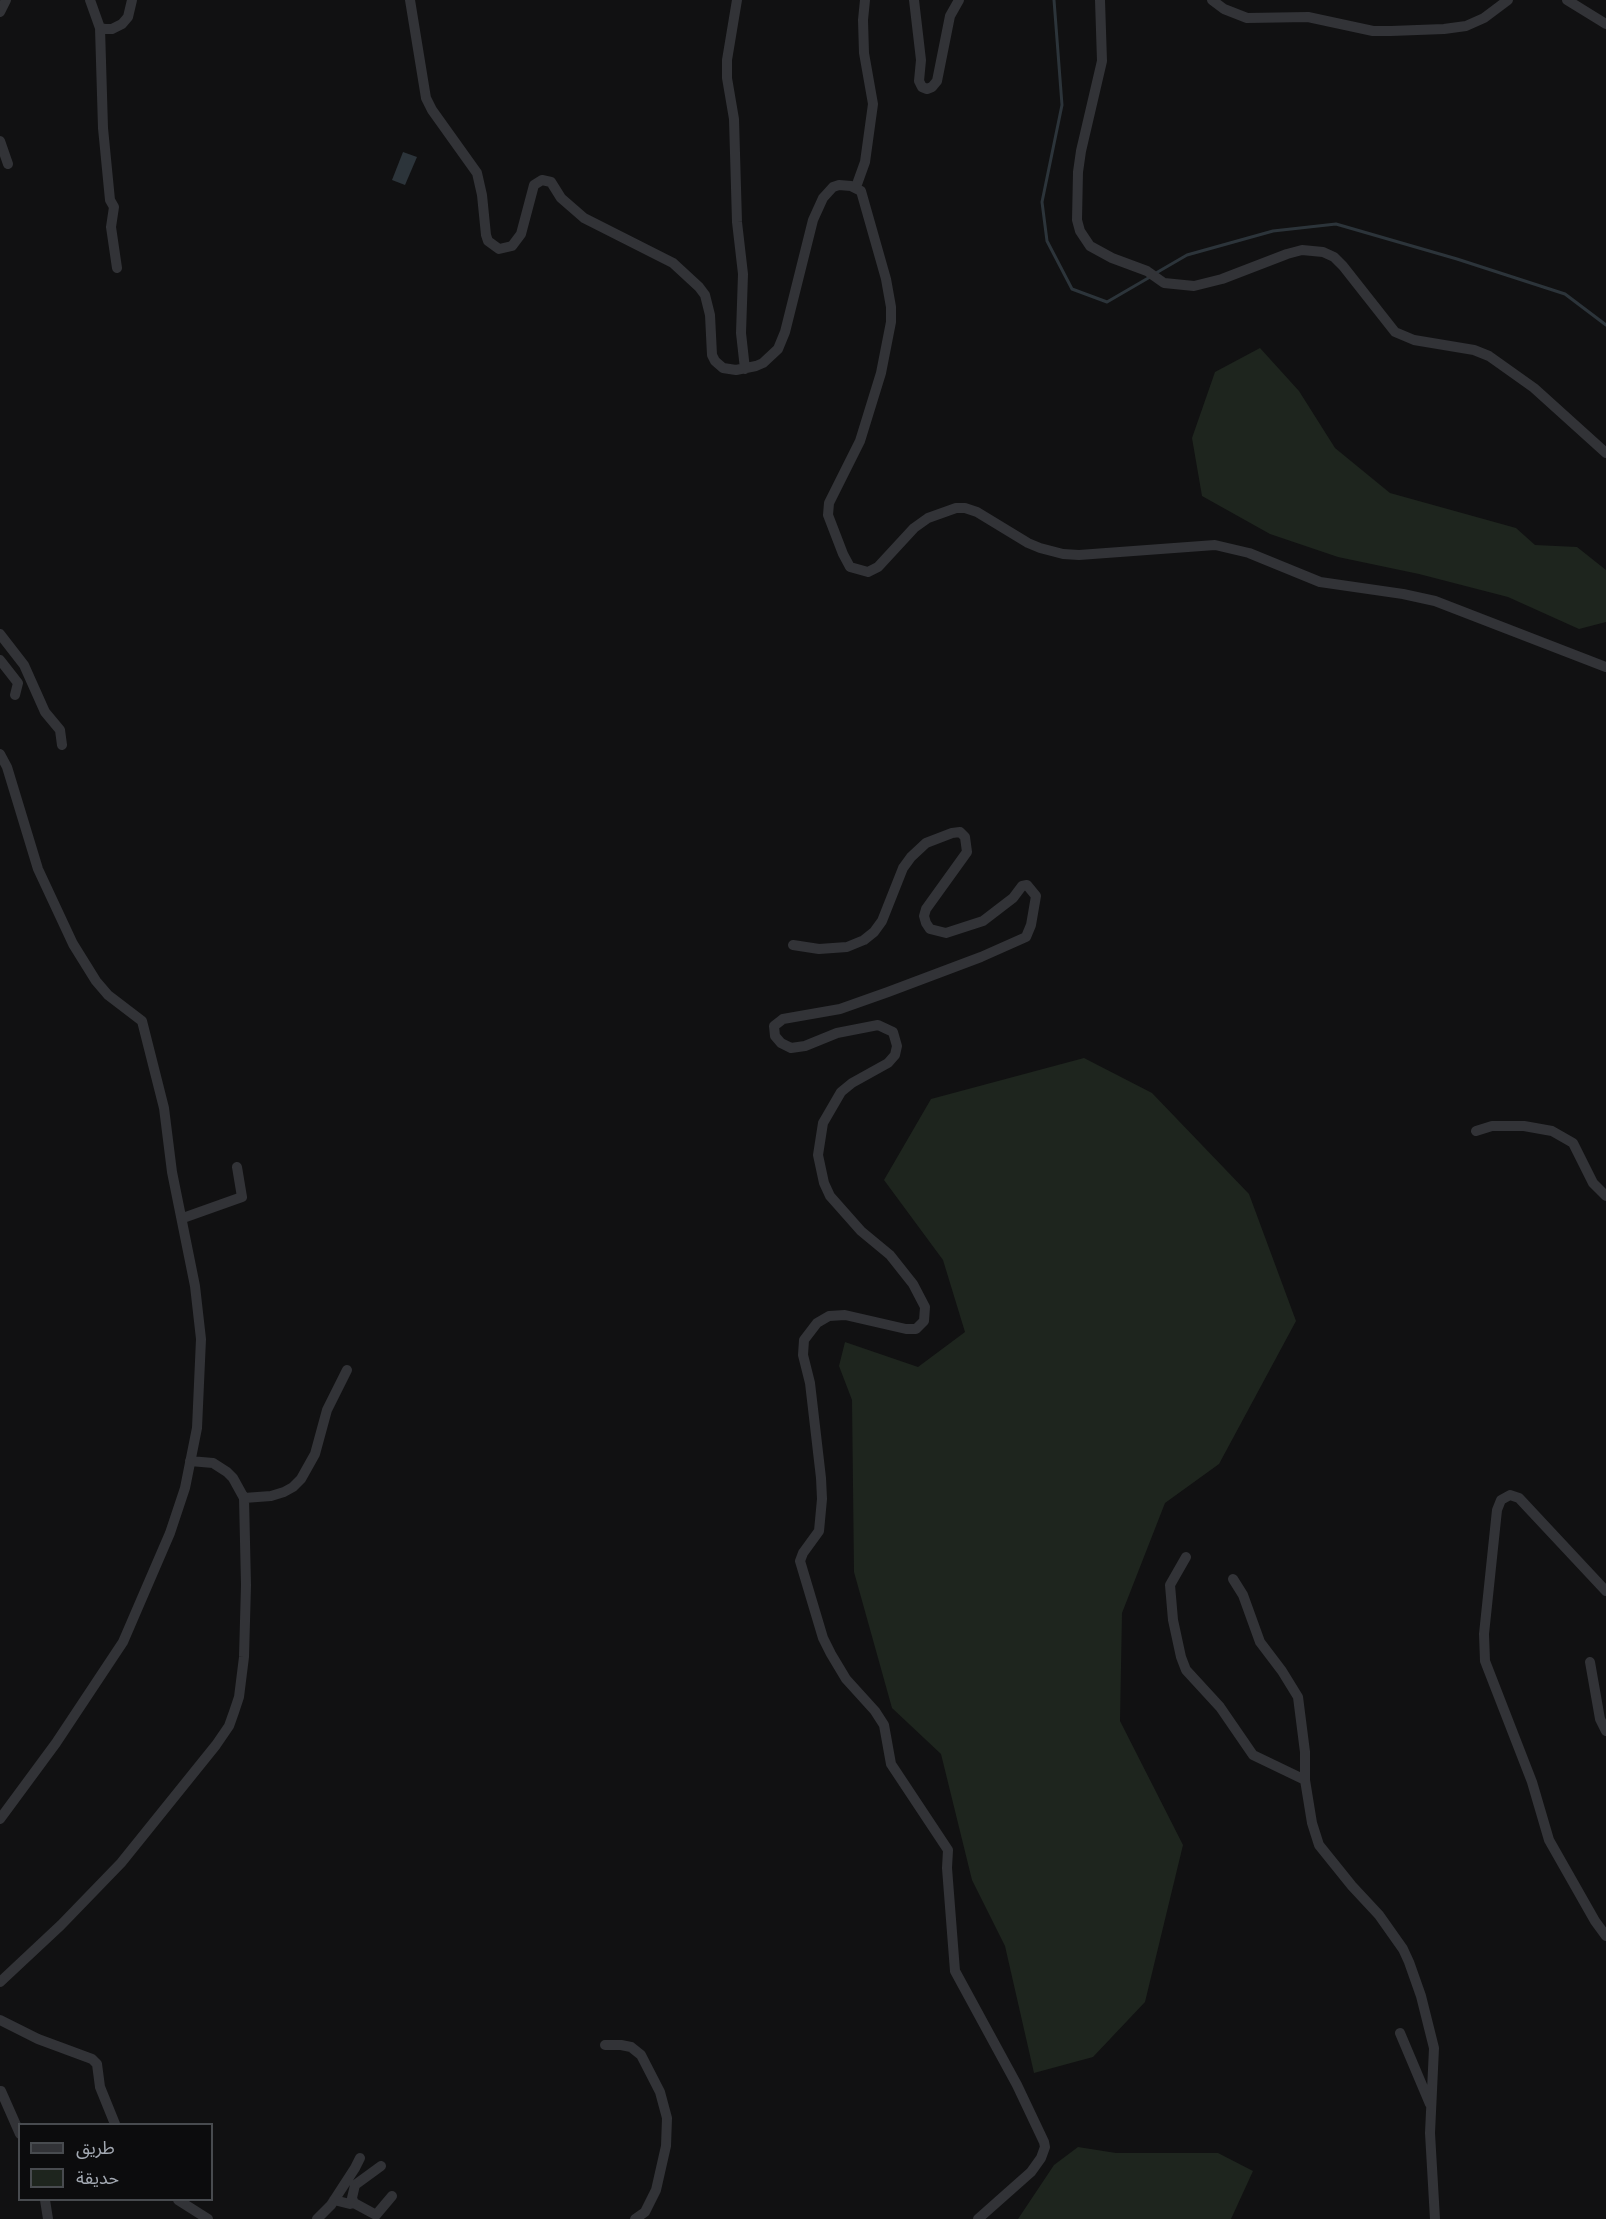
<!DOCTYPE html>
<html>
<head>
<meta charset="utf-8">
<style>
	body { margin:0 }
	#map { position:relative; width:1606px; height:2219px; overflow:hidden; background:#111112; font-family:Cabin,"Noto Sans Arabic",sans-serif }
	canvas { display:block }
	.legend { position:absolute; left:18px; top:2123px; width:195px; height:78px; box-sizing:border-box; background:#0c0c0d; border:2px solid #484b4f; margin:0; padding:8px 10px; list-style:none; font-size:18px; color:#a3a9b2 }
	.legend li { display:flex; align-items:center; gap:12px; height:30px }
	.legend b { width:30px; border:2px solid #484b4f }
</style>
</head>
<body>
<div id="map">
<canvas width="1606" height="2219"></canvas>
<ul class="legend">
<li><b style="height:8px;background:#323337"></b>طريق</li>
<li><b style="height:16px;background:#1e251e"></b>حديقة</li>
</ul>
</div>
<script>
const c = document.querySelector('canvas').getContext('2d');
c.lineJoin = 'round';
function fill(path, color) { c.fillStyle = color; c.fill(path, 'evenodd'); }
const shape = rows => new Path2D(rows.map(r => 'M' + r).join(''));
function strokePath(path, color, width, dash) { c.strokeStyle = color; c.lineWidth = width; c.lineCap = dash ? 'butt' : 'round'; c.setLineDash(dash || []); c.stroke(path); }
fill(shape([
	[1260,348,1299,391,1335,448,1390,493,1516,528,1535,545,1577,547,1606,570,1606,622,1579,629,1508,597,1419,574,1338,557,1270,534,1202,496,1192,438,1215,372],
	[1084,1058,1152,1093,1249,1194,1296,1321,1219,1464,1165,1503,1122,1613,1120,1721,1183,1845,1145,2002,1093,2057,1034,2073,1005,1946,972,1880,941,1754,892,1708,854,1572,852,1400,839,1366,845,1342,918,1367,965,1332,943,1260,884,1180,931,1099],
	[1078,2147,1116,2153,1218,2153,1253,2171,1231,2219,1018,2219,1054,2165]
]), '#1e251e');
fill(shape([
	[403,152,417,157,405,185,392,180]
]), '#2c343a');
strokePath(shape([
	[1054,0,1062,105,1042,202,1047,241,1072,289,1107,302,1150,277],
	[1156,273,1187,255,1273,231,1336,224,1457,259,1565,294,1606,325]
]), '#2c343a', 3);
strokePath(shape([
	[90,0,100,28,105,29,112,29,122,24,128,17,132,0],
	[410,0,426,98,432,110,477,173,482,195,486,235,488,241,499,249,512,246,521,234,534,185,542,180,551,182,561,198,584,218,673,263,699,287,705,295,710,315,712,355,715,361,723,368,736,370,756,366,763,363,778,349,785,332,813,220,823,198,833,187,839,185,851,186,861,191,886,279,891,307,891,322,881,373,860,441,829,503,828,515,843,554,850,567,868,572,878,567,914,528,928,518,956,508,965,508,977,512,1028,543,1040,548,1063,554,1079,555,1215,545,1249,553,1320,582,1403,594,1435,601,1606,667],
	[737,0,727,60,727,78,734,119,737,222,743,274,741,333,745,369],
	[914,0,921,60,919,81,922,87,927,89,932,87,937,81,950,16,959,0],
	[1100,0,1102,61,1081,151,1078,172,1077,220,1080,231,1090,246,1112,258,1147,271,1164,283,1194,286,1222,279,1287,254,1302,250,1323,252,1334,257,1343,266,1395,332,1414,340,1474,350,1489,356,1534,388,1606,453],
	[1212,0,1224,9,1247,18,1308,17,1373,31,1391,31,1444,29,1466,26,1484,18,1508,0],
	[1567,0,1606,24],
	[0,12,6,0],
	[100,28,103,128,110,200,114,207,111,227,117,268],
	[0,141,8,164],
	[856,187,865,162,873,104,864,53,863,20,865,0],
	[0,634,24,665,45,712,60,730,62,745],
	[0,660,18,683,15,695],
	[0,754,7,767,38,869,73,944,96,981,108,995,142,1021,164,1108,172,1172,195,1286,201,1339,197,1428,185,1488,170,1533,123,1642,56,1743,0,1819],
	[793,945,819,949,847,947,864,940,874,932,882,921,903,868,911,857,926,843,952,833,960,832,965,837,967,852,926,909,924,916,926,923,930,929,946,933,983,921,1013,898,1022,886,1027,885,1036,896,1031,925,1026,937,981,957,888,992,840,1009,783,1019,774,1026,775,1036,781,1043,791,1048,805,1046,837,1033,878,1025,893,1032,897,1046,895,1055,888,1063,852,1083,841,1092,823,1123,818,1155,824,1183,830,1196,861,1231,890,1255,913,1284,925,1307,924,1321,916,1329,906,1329,845,1315,829,1316,817,1323,804,1340,803,1355,810,1383,821,1478,822,1499,819,1531,803,1553,800,1561,823,1638,831,1654,846,1679,875,1711,884,1725,891,1764,948,1850,947,1868,955,1971,1017,2085,1044,2142,1045,2147,1041,2158,1031,2172,978,2219],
	[1476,1131,1492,1126,1524,1126,1552,1131,1573,1143,1593,1183,1606,1196],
	[183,1218,242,1197,237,1167],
	[244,1498,271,1496,284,1492,293,1487,301,1479,315,1454,327,1410,347,1370],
	[1186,1557,1170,1585,1173,1620,1181,1657,1186,1670,1220,1707,1253,1755,1305,1780,1312,1823,1319,1845,1352,1886,1379,1915,1403,1949,1409,1962,1421,1996,1434,2048,1430,2133,1435,2219],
	[1233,1579,1243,1595,1260,1642,1282,1671,1298,1697,1305,1752,1305,1780],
	[1606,1591,1519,1498,1510,1495,1501,1500,1497,1510,1484,1634,1485,1661,1532,1782,1549,1840,1595,1921,1606,1936],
	[1590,1662,1600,1719,1606,1731],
	[0,1982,61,1925,121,1863,216,1745,229,1726,234,1712,239,1697,244,1657,246,1585,244,1498,233,1478,227,1472,213,1463,190,1461],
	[0,2020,38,2039,92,2059,97,2064,100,2087,115,2124],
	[1400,2033,1430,2104],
	[605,2045,621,2045,631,2047,641,2055,660,2092,667,2118,666,2146,656,2190,645,2212,635,2219],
	[1,2091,20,2134],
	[45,2200,48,2219],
	[178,2200,208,2219],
	[334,2200,350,2204,354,2203,376,2215,392,2196],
	[354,2203,352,2198,355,2185,381,2166],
	[317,2219,331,2205,355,2168,360,2158]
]), '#323337', 10);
</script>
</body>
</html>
